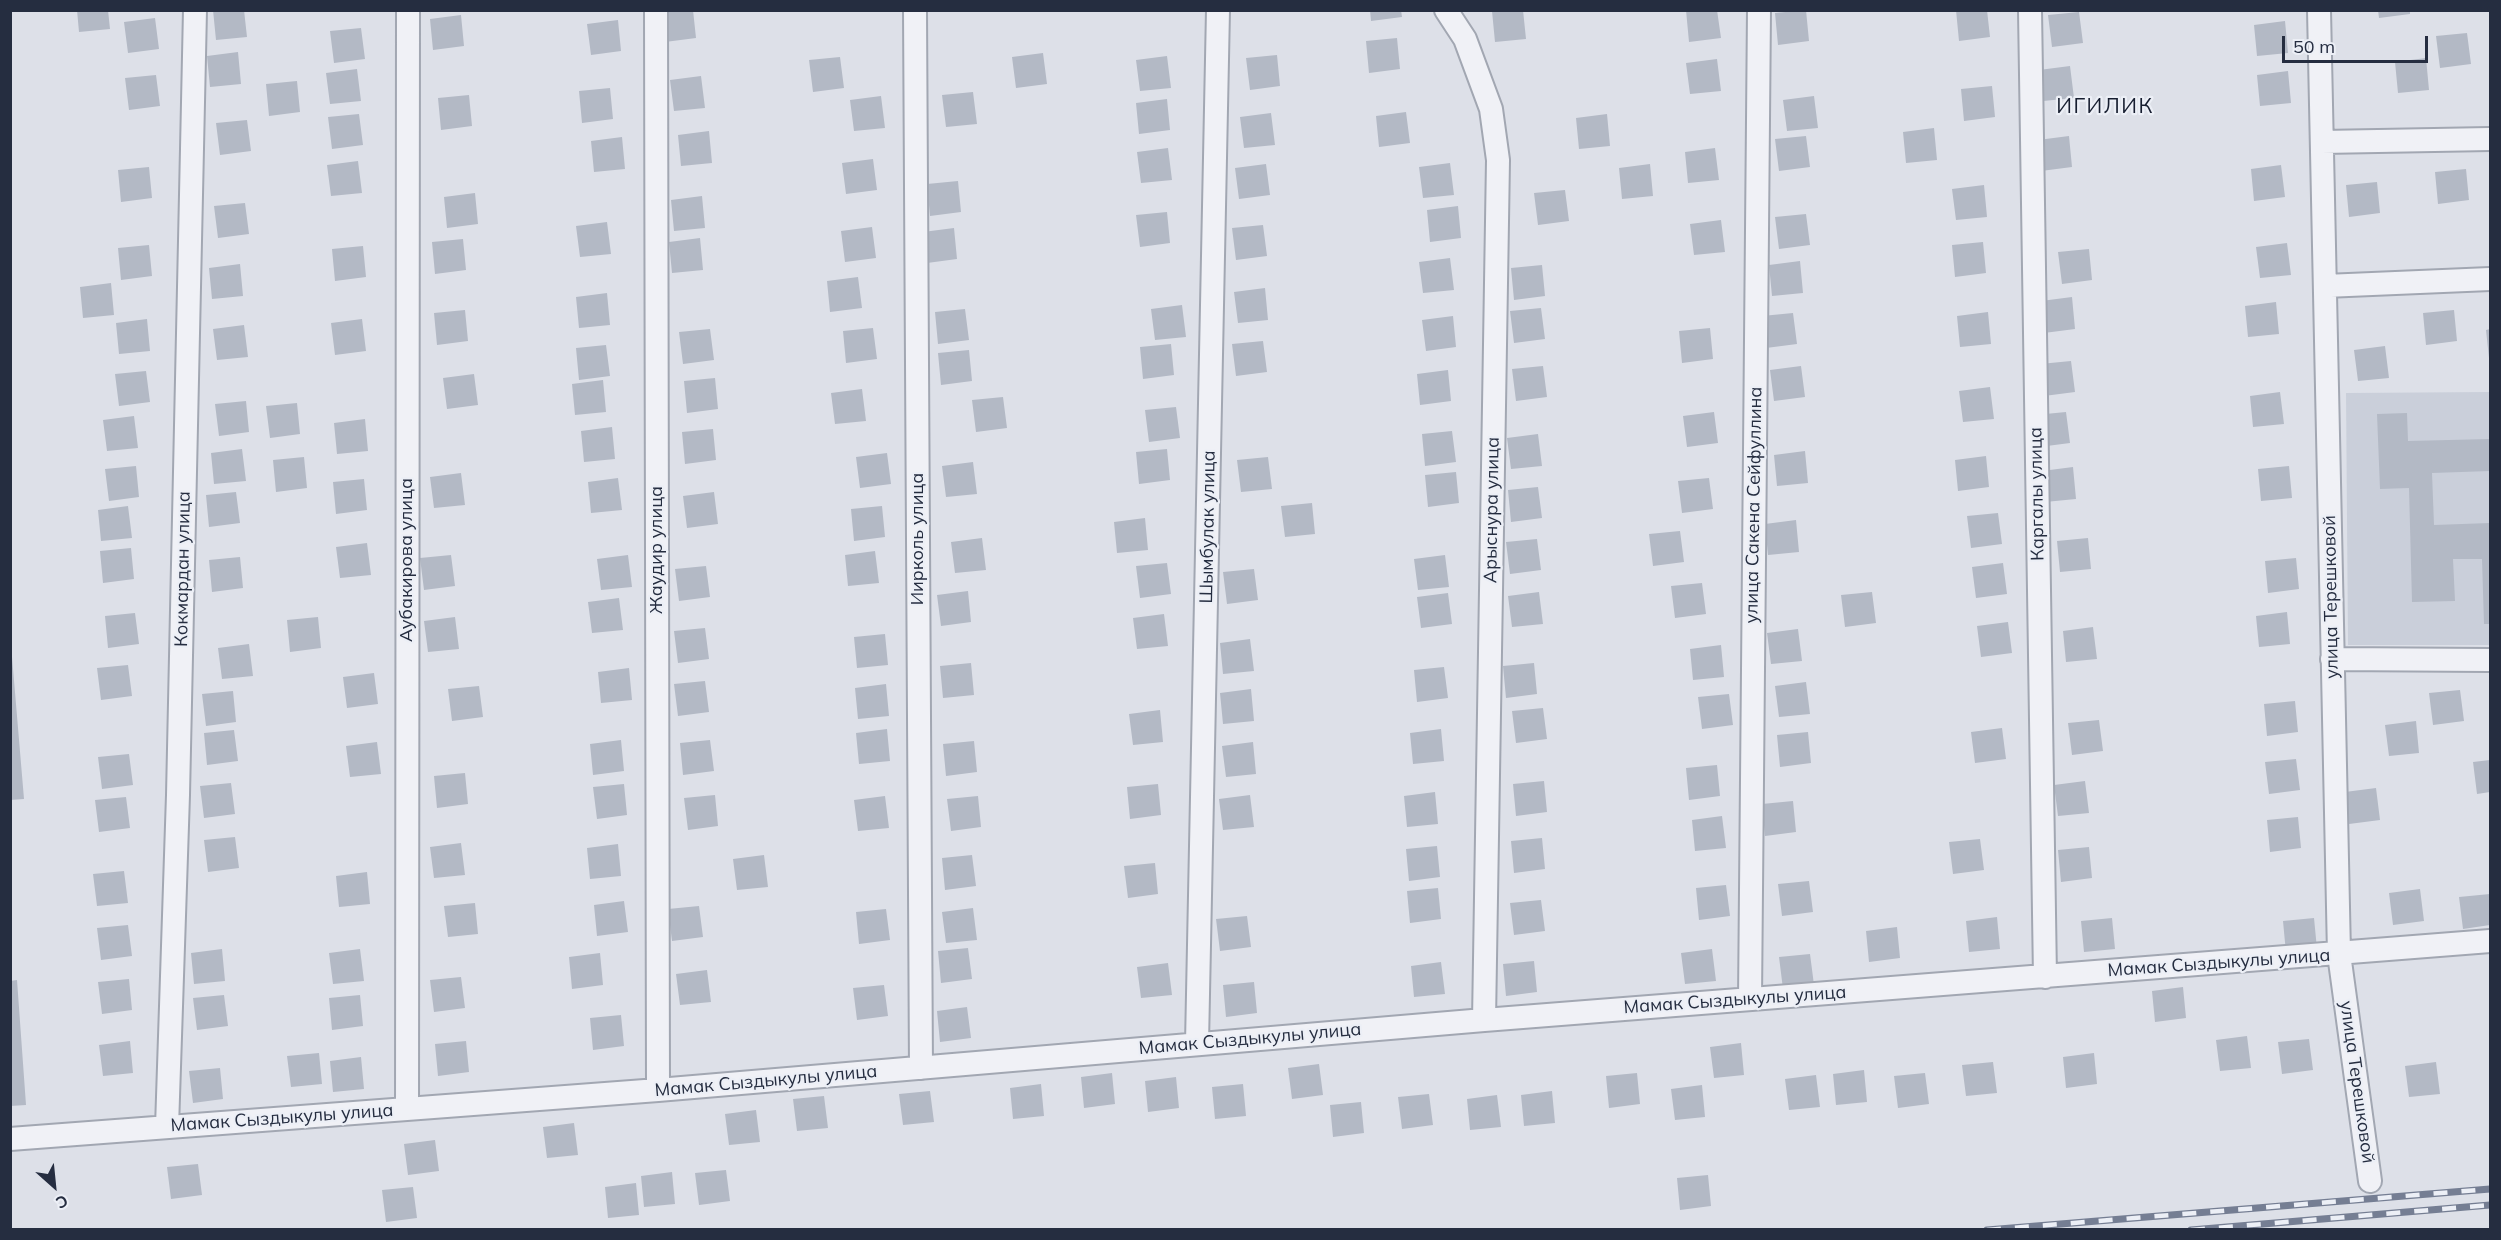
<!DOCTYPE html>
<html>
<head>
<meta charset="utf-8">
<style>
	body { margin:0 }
	#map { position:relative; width:2501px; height:1240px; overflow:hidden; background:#dde0e8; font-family:Mulish,sans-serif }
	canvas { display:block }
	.frame { position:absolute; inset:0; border:12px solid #252d40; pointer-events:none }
	.north { position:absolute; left:24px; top:1156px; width:60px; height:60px; -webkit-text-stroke:4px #eceff6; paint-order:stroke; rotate:153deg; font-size:16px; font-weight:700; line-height:24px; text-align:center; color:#252d40 }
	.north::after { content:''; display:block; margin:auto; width:21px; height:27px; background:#252d40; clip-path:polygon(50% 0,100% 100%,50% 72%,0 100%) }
	.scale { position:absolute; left:2282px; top:36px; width:146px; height:27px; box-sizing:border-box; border:3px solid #252d40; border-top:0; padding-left:8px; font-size:18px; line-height:21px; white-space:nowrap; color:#252d40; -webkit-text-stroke:4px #eceff6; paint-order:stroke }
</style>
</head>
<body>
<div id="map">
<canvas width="2501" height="1240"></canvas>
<div class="frame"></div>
<div class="north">С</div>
<div class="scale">50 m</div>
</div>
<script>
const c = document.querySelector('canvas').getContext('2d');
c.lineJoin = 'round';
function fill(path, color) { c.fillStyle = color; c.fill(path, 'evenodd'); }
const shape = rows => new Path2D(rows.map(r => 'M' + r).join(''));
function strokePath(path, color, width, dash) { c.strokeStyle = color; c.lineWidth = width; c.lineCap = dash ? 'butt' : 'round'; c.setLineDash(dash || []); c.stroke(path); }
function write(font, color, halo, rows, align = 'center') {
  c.font = font + ' Mulish,sans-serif'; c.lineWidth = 4.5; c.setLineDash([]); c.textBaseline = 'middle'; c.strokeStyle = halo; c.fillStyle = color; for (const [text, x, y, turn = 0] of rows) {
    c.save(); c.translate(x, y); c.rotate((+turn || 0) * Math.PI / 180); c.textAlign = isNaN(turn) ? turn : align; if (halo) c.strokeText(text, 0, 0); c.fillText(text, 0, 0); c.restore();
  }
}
fill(shape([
	[2490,392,2490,645,2348,645,2346,393]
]), '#cacfda');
fill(shape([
	[77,10,108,10,110,29,79,32],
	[213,10,244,10,247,37,216,40],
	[693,10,696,38,665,42,662,11],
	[1370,10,1401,10,1402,17,1371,21],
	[1523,10,1526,39,1495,42,1492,11],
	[1686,10,1717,10,1721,38,1689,42],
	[1806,10,1809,41,1778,45,1775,13],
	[1956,10,1987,10,1990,37,1959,41],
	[2378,10,2410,10,2410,14,2379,18],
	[2079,12,2083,43,2052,47,2048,15],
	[461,15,464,46,433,50,430,19],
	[155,18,159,49,128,53,124,22],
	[618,20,621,51,591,55,587,24],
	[2285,21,2288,53,2257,56,2254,25],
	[361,28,365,59,334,63,330,31],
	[2467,33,2471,64,2440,68,2436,36],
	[1397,38,1400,69,1369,73,1366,41],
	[238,52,241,84,210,87,207,56],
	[1043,53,1047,84,1016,88,1012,57],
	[1277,55,1280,86,1250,90,1246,58],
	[1167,56,1171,88,1140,91,1136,60],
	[840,57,844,88,813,92,809,60],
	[2426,58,2429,90,2398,93,2395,62],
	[1717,59,1721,91,1690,94,1686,63],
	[2070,66,2074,98,2043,101,2039,70],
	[357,69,361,101,330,104,326,73],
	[2288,71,2291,103,2260,106,2257,75],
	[156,75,160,106,129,110,125,78],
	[701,76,705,108,674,111,670,80],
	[297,81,300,112,269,116,266,84],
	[1992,86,1995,117,1964,121,1961,89],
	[610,88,613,119,582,123,579,91],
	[973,92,977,124,946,127,942,95],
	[469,95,472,126,441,130,438,98],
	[881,96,885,128,854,131,850,100],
	[1814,96,1818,128,1787,131,1783,100],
	[1167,99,1170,130,1139,134,1136,103],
	[1406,112,1410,143,1379,147,1376,116],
	[1271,113,1275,145,1244,148,1240,117],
	[359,114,363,145,332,149,328,117],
	[1607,114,1610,146,1579,149,1576,118],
	[247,120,251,151,220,155,216,123],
	[1934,128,1937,160,1906,163,1903,132],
	[709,131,712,163,681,166,678,135],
	[1806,136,1810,167,1779,171,1775,139],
	[2069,136,2072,167,2041,171,2038,140],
	[622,137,625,169,594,172,591,141],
	[1168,148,1172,180,1141,183,1137,152],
	[1715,148,1719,180,1688,183,1685,152],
	[873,159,877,190,846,194,842,163],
	[358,161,362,193,331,196,327,165],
	[1450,163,1454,195,1423,198,1419,167],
	[1266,164,1270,195,1239,199,1235,168],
	[1650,164,1653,196,1622,199,1619,168],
	[2281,165,2285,197,2254,201,2251,169],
	[149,167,152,198,121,202,118,170],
	[2466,169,2469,200,2438,204,2435,172],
	[958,181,961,212,930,216,927,184],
	[2377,182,2380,213,2349,217,2346,185],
	[1984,185,1987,217,1956,220,1952,189],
	[1565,190,1569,221,1538,225,1534,193],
	[475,193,478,224,447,228,444,197],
	[702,196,705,228,674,231,671,200],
	[245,203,249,234,218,238,214,206],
	[1458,206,1461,238,1430,242,1427,210],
	[1167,212,1170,243,1140,247,1136,215],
	[1806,214,1810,245,1779,249,1775,217],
	[1721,220,1725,252,1694,255,1690,224],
	[607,222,611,254,580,257,576,226],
	[1263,225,1267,256,1236,260,1232,228],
	[872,227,876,258,845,262,841,231],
	[954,228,957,259,927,263,923,232],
	[700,238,703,270,672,273,669,242],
	[463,239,466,270,435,274,432,242],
	[1983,242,1986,273,1955,277,1952,245],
	[2287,243,2291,275,2260,278,2256,247],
	[149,245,152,276,121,280,118,248],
	[363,246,366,277,335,281,332,249],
	[2089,249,2092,280,2062,284,2058,252],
	[1450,258,1454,290,1423,293,1419,262],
	[1800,261,1803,293,1772,296,1769,265],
	[240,264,243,296,212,299,209,268],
	[1542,265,1545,296,1514,300,1511,268],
	[858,277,862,308,830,312,827,281],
	[111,283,114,315,83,318,80,287],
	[1265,288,1268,320,1238,323,1234,292],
	[607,293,610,325,579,328,576,297],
	[2072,297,2075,329,2044,333,2041,301],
	[2276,302,2279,334,2248,337,2245,306],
	[1182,305,1186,337,1155,340,1151,309],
	[1541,308,1545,339,1514,343,1510,311],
	[965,309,969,340,938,344,935,312],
	[465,310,468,341,437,345,434,313],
	[2454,310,2457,341,2426,345,2423,313],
	[1988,312,1991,344,1960,347,1957,316],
	[1793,313,1797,344,1766,348,1762,316],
	[1453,316,1456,347,1426,351,1422,320],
	[147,319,150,351,119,354,116,323],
	[362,319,366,351,335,355,331,323],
	[244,325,248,357,217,360,213,329],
	[873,328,877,359,846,363,843,331],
	[1710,328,1713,359,1682,363,1679,331],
	[710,329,714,360,683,364,679,332],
	[2490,329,2490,358,2489,358,2486,330],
	[1263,341,1267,372,1236,376,1232,344],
	[1171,344,1174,375,1143,379,1140,347],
	[606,345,610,376,579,380,576,348],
	[2385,346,2389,378,2358,381,2354,350],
	[969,350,972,381,941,385,938,353],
	[2071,361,2075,392,2044,396,2040,364],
	[1543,366,1547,397,1516,401,1512,369],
	[1801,366,1805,397,1774,401,1770,370],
	[1448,370,1451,401,1420,405,1417,374],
	[146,371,150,402,119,406,115,374],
	[474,374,478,405,447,409,443,378],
	[715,378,718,409,687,413,684,381],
	[603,380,606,412,575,415,572,384],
	[1990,387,1994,419,1963,422,1959,391],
	[862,389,866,421,835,424,831,393],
	[2280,392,2284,424,2253,427,2250,396],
	[1003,397,1007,428,976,432,972,400],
	[246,401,249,432,219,436,215,404],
	[297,403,300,434,270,438,266,406],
	[1176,407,1180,438,1149,442,1145,410],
	[1714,412,1718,443,1687,447,1683,416],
	[2066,412,2070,443,2039,447,2035,415],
	[2407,413,2408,441,2490,439,2490,471,2432,473,2434,525,2490,523,2490,624,2484,624,2482,559,2453,559,2455,601,2412,602,2409,488,2380,489,2377,414],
	[134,416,138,448,107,451,103,420],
	[365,419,368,451,337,454,334,423],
	[612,427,615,459,584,462,581,431],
	[713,429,716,460,685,464,682,432],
	[1452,431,1456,462,1425,466,1422,434],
	[1538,434,1542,466,1511,469,1507,438],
	[242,449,246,481,214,484,211,453],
	[1167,449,1170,480,1139,484,1136,452],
	[1805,451,1808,483,1777,486,1774,455],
	[887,453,891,484,860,488,856,457],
	[1986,456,1989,487,1958,491,1955,460],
	[304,457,307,488,276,492,273,460],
	[1268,457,1272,489,1241,492,1237,460],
	[973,462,977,494,946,497,942,466],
	[136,466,139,497,109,501,105,469],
	[2289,466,2292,498,2261,501,2258,469],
	[2073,467,2076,499,2045,502,2042,471],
	[1456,472,1459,503,1428,507,1425,475],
	[461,473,465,505,434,508,430,477],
	[618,478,622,510,591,513,588,482],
	[1709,478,1713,509,1682,513,1678,481],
	[364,479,367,510,336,514,333,482],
	[1538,487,1542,518,1511,522,1508,490],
	[236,492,240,523,209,527,206,495],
	[714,492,718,524,687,528,683,496],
	[1312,503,1315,534,1285,537,1281,506],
	[128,506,132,538,101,541,98,510],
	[882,506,885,537,854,541,851,509],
	[1998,513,2002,544,1971,548,1967,516],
	[1145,518,1148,550,1117,553,1114,522],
	[1796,520,1799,552,1768,555,1765,524],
	[1680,531,1684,562,1653,566,1649,534],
	[982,538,986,570,955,573,951,542],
	[2088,538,2091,569,2060,572,2057,541],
	[1537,539,1541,570,1510,574,1506,542],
	[367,543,371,575,340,578,336,547],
	[131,548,134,579,103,583,100,551],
	[875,551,879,583,848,586,845,555],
	[451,555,455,586,424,590,420,558],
	[628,555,632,587,601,590,597,559],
	[1445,555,1449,587,1418,590,1414,559],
	[240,557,243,588,212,592,209,560],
	[2296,558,2299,589,2268,593,2265,561],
	[1167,563,1171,594,1140,598,1136,566],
	[2003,563,2007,594,1976,598,1972,567],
	[706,566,710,597,679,601,675,569],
	[1254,569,1258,600,1227,604,1223,572],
	[1702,583,1706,614,1675,618,1671,586],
	[968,591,971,622,941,626,937,595],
	[1539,592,1543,624,1512,627,1508,596],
	[1872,592,1876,623,1845,627,1841,595],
	[1448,593,1452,624,1421,628,1417,597],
	[619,598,623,630,592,633,588,602],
	[2287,612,2290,644,2259,647,2256,616],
	[135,613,139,644,108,648,105,616],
	[1164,614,1168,646,1137,649,1133,618],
	[318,617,321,648,290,652,287,620],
	[455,617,459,649,428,652,424,621],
	[2008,622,2012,653,1981,657,1977,626],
	[2093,627,2097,659,2066,662,2063,631],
	[705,628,709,659,678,663,674,631],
	[1798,629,1802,661,1771,664,1767,633],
	[10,633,24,799,10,800],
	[885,634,888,665,857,668,854,637],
	[1250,639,1254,671,1223,674,1220,643],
	[249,644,253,676,222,679,218,648],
	[1721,645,1724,677,1693,680,1690,649],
	[971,663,974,695,943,698,940,666],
	[1534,663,1537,694,1506,698,1503,666],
	[128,665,132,696,101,700,97,668],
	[1444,667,1448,698,1417,702,1414,670],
	[629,668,632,700,601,703,598,672],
	[374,673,378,704,347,708,343,677],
	[705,681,709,712,678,716,674,684],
	[1806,682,1810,714,1779,717,1775,686],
	[886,684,889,716,858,719,855,688],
	[479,686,483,717,452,721,448,689],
	[1251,689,1254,721,1223,724,1220,693],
	[2460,690,2464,721,2433,725,2429,693],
	[233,691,236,722,206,726,202,694],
	[1729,694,1733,725,1702,729,1698,697],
	[2295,701,2298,732,2267,736,2264,704],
	[1543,708,1547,739,1516,743,1512,711],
	[1160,710,1163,742,1133,745,1129,714],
	[2099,720,2103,751,2072,755,2068,723],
	[2416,721,2419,753,2389,756,2385,725],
	[2002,728,2006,759,1975,763,1971,732],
	[887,729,890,761,859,764,856,733],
	[1441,729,1444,761,1413,764,1410,733],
	[234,730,238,761,207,765,204,733],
	[1808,732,1811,763,1780,767,1777,735],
	[621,740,624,771,593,775,590,744],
	[710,740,714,771,683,775,680,743],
	[974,741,977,772,946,776,943,744],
	[377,742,381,774,350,777,346,746],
	[1253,742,1256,774,1226,777,1222,746],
	[129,754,133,785,102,789,98,757],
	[2296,759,2300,790,2269,794,2265,762],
	[2490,760,2490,792,2477,794,2473,762],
	[1717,765,1720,796,1689,800,1686,768],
	[465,773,468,804,437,808,434,776],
	[1544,781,1547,812,1516,816,1513,784],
	[2085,781,2089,813,2058,816,2054,785],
	[231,783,235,814,204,818,200,786],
	[624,784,627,815,597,819,593,787],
	[1158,784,1161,815,1130,819,1127,787],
	[2376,788,2380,820,2349,824,2345,792],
	[1435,792,1438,824,1407,827,1404,796],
	[715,795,718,826,688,830,684,798],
	[1250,795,1254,827,1223,830,1219,799],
	[885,796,889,828,858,831,854,800],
	[978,796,981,827,951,831,947,799],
	[126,797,130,828,99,832,95,800],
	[1793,801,1796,832,1765,836,1762,804],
	[1722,816,1726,848,1695,851,1692,820],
	[2298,817,2301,848,2270,852,2267,820],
	[235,837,239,868,208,872,204,840],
	[1542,838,1545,869,1514,873,1511,841],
	[1980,839,1984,870,1953,874,1949,842],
	[461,843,465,875,434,878,430,847],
	[618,844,621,876,590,879,587,848],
	[1437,846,1440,877,1409,881,1406,849],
	[2089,847,2092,878,2061,882,2058,850],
	[764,855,768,887,737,890,733,859],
	[972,855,976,886,945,890,942,858],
	[1155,863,1158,894,1128,898,1124,866],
	[124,871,128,903,97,906,93,874],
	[367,872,370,904,339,907,336,876],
	[1809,881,1813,912,1782,916,1778,884],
	[1726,885,1730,916,1699,920,1696,888],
	[1438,888,1441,919,1410,923,1407,891],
	[2420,889,2424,921,2393,925,2389,893],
	[2490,894,2490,925,2463,929,2459,897],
	[1541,900,1545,931,1514,935,1510,903],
	[624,901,628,932,597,936,594,905],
	[475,903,478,934,448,937,444,906],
	[699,906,703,937,672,941,668,909],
	[973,908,977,940,946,943,942,912],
	[886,909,890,940,859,944,856,912],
	[1247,916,1251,947,1220,951,1216,919],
	[1997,917,2000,949,1969,952,1966,921],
	[2112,918,2115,949,2084,952,2081,921],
	[2314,918,2317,949,2286,953,2283,921],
	[128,925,132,956,101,960,97,928],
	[1897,927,1900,958,1869,962,1866,931],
	[968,948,972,979,941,983,938,951],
	[222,949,225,981,194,984,191,953],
	[360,949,364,981,333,984,329,953],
	[1712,949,1716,981,1685,984,1681,953],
	[600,953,603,985,572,989,569,957],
	[1810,954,1814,985,1783,989,1779,957],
	[1534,961,1537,992,1506,996,1503,964],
	[1441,962,1445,994,1414,997,1411,966],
	[1168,963,1172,995,1141,998,1137,967],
	[707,970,711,1002,680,1005,676,974],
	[461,977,465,1008,434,1012,430,980],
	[129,979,132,1010,102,1014,98,982],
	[17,980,26,1105,10,1106,10,981],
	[1254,982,1257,1013,1226,1017,1223,985],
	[884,985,888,1016,857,1020,853,988],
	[2183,987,2186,1018,2155,1022,2152,991],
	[224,995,228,1026,197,1030,193,998],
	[360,995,363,1026,332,1030,329,998],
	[967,1007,971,1038,940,1042,937,1011],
	[621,1015,624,1046,593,1050,590,1018],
	[2247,1036,2251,1068,2220,1071,2216,1040],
	[2309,1039,2313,1070,2282,1074,2278,1042],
	[130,1041,133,1073,103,1076,99,1045],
	[466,1041,469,1072,438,1076,435,1044],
	[1741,1043,1744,1075,1714,1078,1710,1047],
	[319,1053,322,1084,291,1087,287,1056],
	[2094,1053,2097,1084,2066,1088,2063,1057],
	[361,1057,364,1089,333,1092,330,1061],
	[1993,1062,1997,1093,1966,1096,1962,1065],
	[2436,1062,2440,1094,2409,1097,2405,1066],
	[1319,1064,1323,1095,1292,1099,1288,1068],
	[220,1068,223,1099,193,1103,189,1071],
	[1864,1070,1867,1102,1836,1105,1833,1074],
	[1112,1073,1115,1104,1084,1108,1081,1077],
	[1637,1073,1640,1104,1609,1108,1606,1076],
	[1925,1073,1929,1104,1898,1108,1894,1076],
	[1816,1075,1820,1107,1789,1110,1785,1079],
	[1176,1077,1179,1108,1148,1112,1145,1081],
	[1041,1084,1044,1116,1013,1119,1010,1088],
	[1243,1084,1246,1116,1215,1119,1212,1087],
	[1702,1085,1705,1117,1675,1120,1671,1089],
	[930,1091,934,1122,903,1125,899,1094],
	[1552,1091,1555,1123,1524,1126,1521,1095],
	[1429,1094,1433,1125,1402,1129,1398,1097],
	[1497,1095,1501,1127,1470,1130,1467,1099],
	[824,1096,828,1128,797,1131,793,1099],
	[1361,1102,1364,1133,1333,1137,1330,1105],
	[756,1110,760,1142,729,1145,725,1114],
	[574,1123,578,1155,547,1158,543,1127],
	[435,1140,439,1171,408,1175,404,1144],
	[198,1164,202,1195,171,1199,167,1167],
	[726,1170,730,1201,699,1205,695,1173],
	[672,1172,675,1204,644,1207,641,1176],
	[1708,1175,1711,1206,1680,1210,1677,1178],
	[636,1183,639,1215,608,1218,605,1187],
	[413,1187,417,1218,386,1222,382,1190]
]), '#b3b9c5');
const minor = shape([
	[656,10,658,1090],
	[915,10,921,1068],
	[1446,10,1465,39,1491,109,1498,160,1484,1020],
	[2030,10,2045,977],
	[2319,10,2339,954,2370,1181],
	[2322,142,2490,139],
	[2325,286,2490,279],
	[2332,659,2490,660],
	[1750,999,1759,10],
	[1197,1043,1218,10],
	[407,1109,408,10],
	[167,1127,178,795,195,10],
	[10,1139,658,1090,1484,1020,2490,941]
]);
strokePath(minor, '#a2a7b2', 26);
strokePath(minor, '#f0f1f6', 22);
const rail = shape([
	[1987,1230,2490,1189],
	[2191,1230,2490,1205]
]);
strokePath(rail, '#757e93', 7);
strokePath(rail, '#eceff6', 4.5, [14]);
write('18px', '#252d40', '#eceff6', [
	["Каргалы улица",2037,494,-91],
	["улица Сакена Сейфуллина",1754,505,-89],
	["Арыснура улица",1492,510,-89],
	["Шымбулак улица",1208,527,-89],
	["Иирколь улица",918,539,-90],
	["Жаудир улица",657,550,-90],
	["Аубакирова улица",407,560,-90],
	["Кокмардан улица",183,569,-89],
	["улица Терешковой",2331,597,-91],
	["Мамак Сыздыкулы улица",2219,963,-4],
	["Мамак Сыздыкулы улица",1735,1000,-4],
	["Мамак Сыздыкулы улица",1250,1039,-5],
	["Мамак Сыздыкулы улица",766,1081,-5],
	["улица Терешковой",2357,1082,82],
	["Мамак Сыздыкулы улица",282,1118,-4]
]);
c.letterSpacing = '1.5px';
write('21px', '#171e30', '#eceff6', [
	["ИГИЛИК",2105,107]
]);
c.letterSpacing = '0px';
</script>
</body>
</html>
